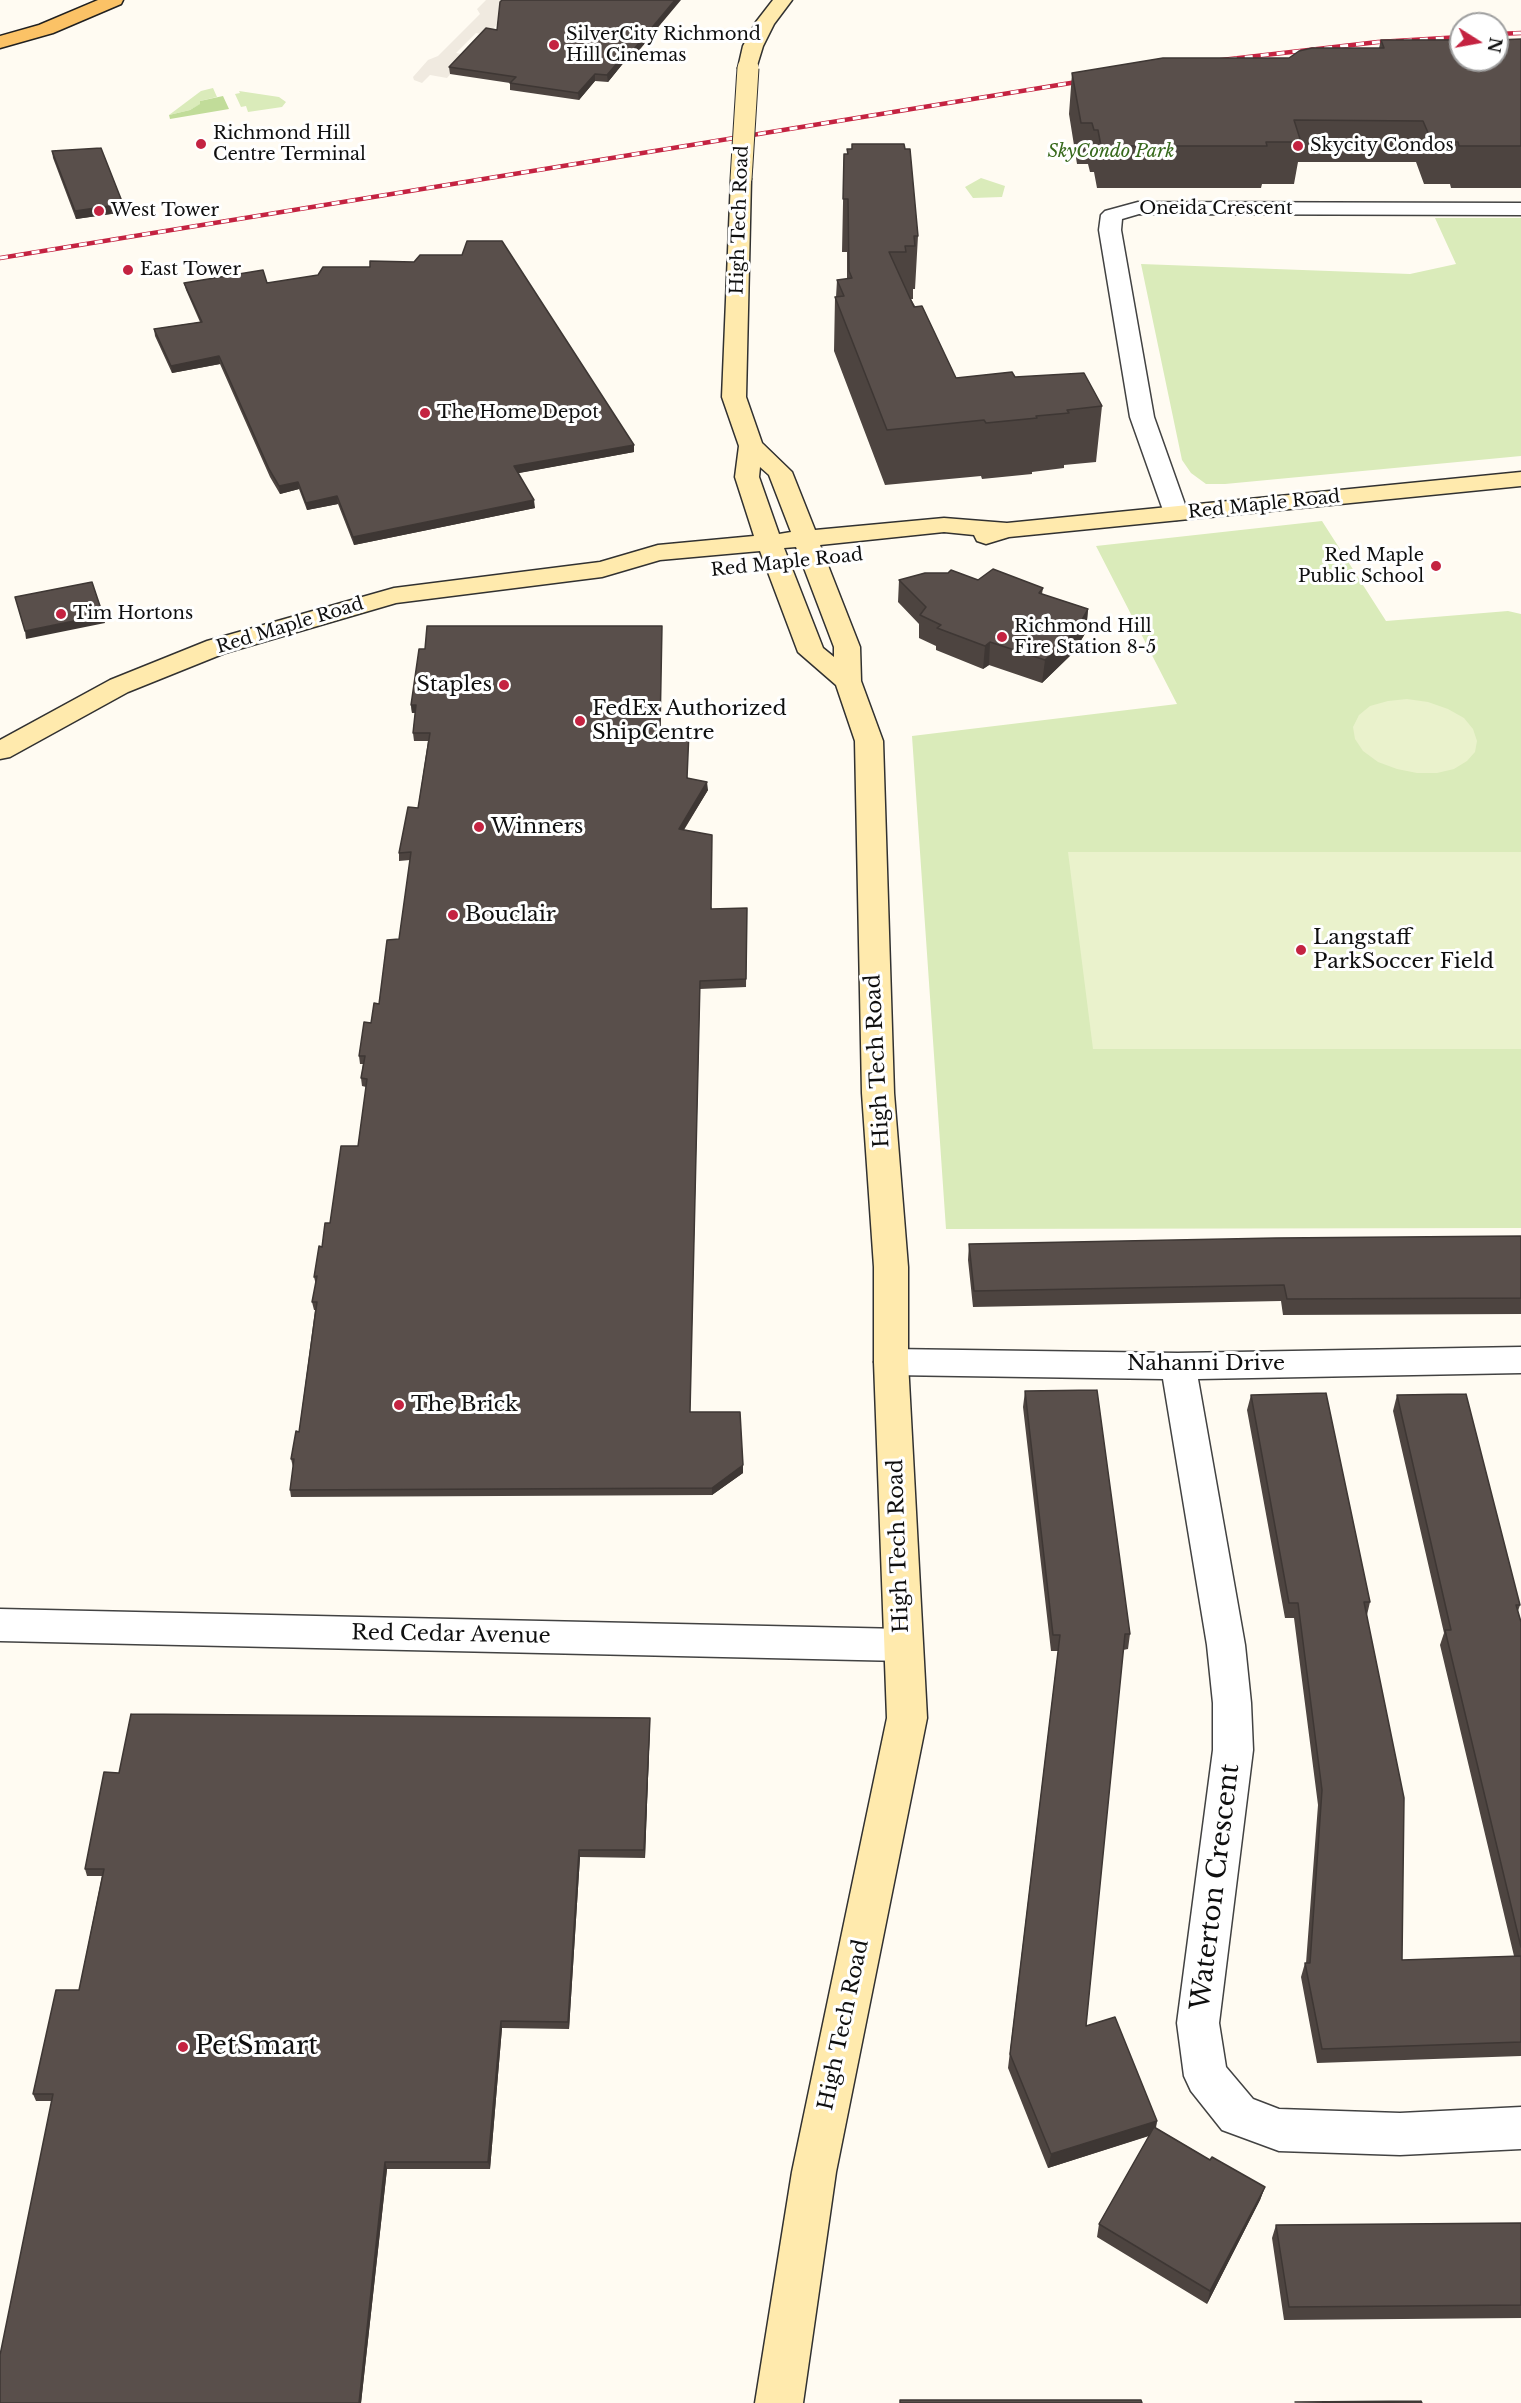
<!DOCTYPE html>
<html>
<head>
<meta charset="utf-8">
<style>
	body { margin:0 }
	#map { position:relative; width:1521px; height:2403px; overflow:hidden; background:#fffbf2; font-family:"Libre Baskerville",serif }
	canvas { display:block }
	.north { position:absolute; left:1449px; top:12px; width:60px; height:60px; box-sizing:border-box; background:#fff; border:2px solid #9f9f9f; border-radius:50%; rotate:101deg; font-size:16px; font-weight:700; line-height:24px; text-align:center; color:#0f0f0f }
	.north::after { content:''; display:block; margin:auto; width:21px; height:27px; background:#c42341; clip-path:polygon(50% 0,100% 100%,50% 72%,0 100%) }
</style>
</head>
<body>
<div id="map">
<canvas width="1521" height="2403"></canvas>
<div class="north">N</div>
</div>
<script>
const c = document.querySelector('canvas').getContext('2d');
c.lineJoin = 'round';
function fill(path, color) { c.fillStyle = color; c.fill(path, 'evenodd'); }
const shape = rows => new Path2D(rows.map(r => 'M' + r).join(''));
function strokePath(path, color, width, dash) { c.strokeStyle = color; c.lineWidth = width; c.lineCap = dash ? 'butt' : 'round'; c.setLineDash(dash || []); c.stroke(path); }
function write(font, color, halo, rows, align = 'center') {
  c.font = font + ' "Libre Baskerville",serif'; c.lineWidth = 6; c.setLineDash([]); c.textBaseline = 'middle'; c.strokeStyle = halo; c.fillStyle = color; for (const [text, x, y, turn = 0] of rows) {
    c.save(); c.translate(x, y); c.rotate((+turn || 0) * Math.PI / 180); c.textAlign = isNaN(turn) ? turn : align; if (halo) c.strokeText(text, 0, 0); c.fillText(text, 0, 0); c.restore();
  }
}
fill(shape([
	[213,88,217,97,200,101,201,104,190,110,169,115,201,91],
	[239,91,279,97,286,102,282,107,248,112,246,106,241,107,235,94,240,93],
	[981,178,1005,186,1002,197,973,198,965,187],
	[1435,218,1521,218,1521,456,1225,484,1206,484,1191,473,1182,460,1141,264,1410,274,1456,264],
	[1322,521,1386,621,1508,611,1521,614,1521,1228,946,1229,912,736,1177,704,1096,546]
]), '#daebba');
fill(shape([
	[223,96,229,109,170,119,169,115,190,110,200,104,200,101]
]), '#c1dc99');
fill(shape([
	[1407,699,1428,702,1448,709,1464,718,1473,729,1477,741,1475,752,1467,761,1454,769,1437,773,1417,773,1397,769,1378,762,1363,751,1355,739,1353,727,1359,715,1370,706,1388,701],
	[1068,852,1521,852,1521,1049,1093,1049]
]), '#eaf2cc');
fill(shape([
	[486,0,508,0,503,18,487,35,476,33,456,53,467,55,447,78,430,75,422,83,414,80,413,77,428,60,438,56,480,14,477,9]
]), '#f0eae0');
const street = shape([
	[1138,202,1521,203,1521,215,1139,214,1122,219,1121,230,1154,417,1188,513,1185,518,1176,520,1167,518,1164,513,1130,417,1099,230,1101,215,1105,211,1138,202],
	[1521,1347,1521,1373,1198,1379,1245,1645,1251,1703,1253,1750,1219,2023,1226,2067,1253,2099,1279,2109,1400,2113,1521,2107,1521,2149,1400,2155,1279,2151,1222,2130,1191,2091,1184,2076,1177,2023,1213,1750,1213,1703,1207,1645,1163,1379,891,1375,879,1371,874,1362,879,1353,891,1349,1178,1353,1521,1347],
	[0,1609,903,1629,917,1634,922,1645,917,1656,903,1661,0,1641,0,1609]
]);
const secondary = shape([
	[773,0,792,0,774,24,763,46,755,72,741,72,738,68,743,46,756,22,773,0],
	[741,173,748,175,751,179,746,397,762,443,792,472,815,530,944,518,1007,523,1521,472,1521,486,1009,537,986,544,977,541,974,535,944,532,820,545,860,647,861,681,883,741,894,1093,908,1267,908,1362,927,1718,836,2172,803,2403,755,2403,792,2172,887,1718,874,1362,874,1267,862,1093,855,741,836,685,798,652,760,551,660,560,602,577,396,603,225,653,128,692,10,757,0,759,0,740,110,680,207,641,394,588,600,562,658,545,754,536,735,477,739,446,722,397,731,179,734,175,741,173],
	[760,467,769,475,791,532,779,534,759,477,760,467],
	[796,547,834,647,834,657,823,648,784,548,796,547]
]);
const primary = shape([
	[98,0,123,0,121,4,53,33,0,48,0,36,39,25,98,0]
]);
strokePath(street, '#424242', 3);
strokePath(secondary, '#313131', 3);
strokePath(primary, '#202020', 3);
fill(street, '#fff');
fill(secondary, '#ffeaad');
fill(primary, '#fbc266');
const rail = shape([
	[1497,34,1521,33],
	[1213,61,1378,42,1461,37],
	[0,258,1089,80]
]);
strokePath(rail, '#c42341', 4.5);
strokePath(rail, '#fff', 3, [8]);
const secondaryBridge = shape([
	[741,179,748,68]
]);
strokePath(secondaryBridge, '#313131', 23, []);
strokePath(secondaryBridge, '#ffeaad', 21);
fill(shape([
	[659,27,629,62,625,61,608,82,595,81,579,100,510,90,510,83,450,74,449,67,497,30],
	[1521,39,1521,188,1451,188,1450,184,1424,184,1416,162,1298,162,1294,184,1262,184,1261,188,1097,188,1094,172,1090,172,1088,164,1077,164,1069,114,1072,73,1289,58,1379,48,1381,40],
	[847,149,918,236,915,289,913,289,913,299,911,299,956,378,1015,377,1102,406,1096,462,1064,465,1064,468,1032,472,1032,474,982,479,981,476,885,485,834,351,835,297,836,297,837,280,847,279,847,252,842,252,844,154,847,154],
	[52,151,125,212,76,219,53,158],
	[184,283,267,283,634,445,634,452,518,473,535,508,354,545,338,504,307,510,299,489,280,494,270,477,220,364,172,373,155,336,154,329,200,322,186,290],
	[899,580,978,580,1043,588,1042,594,1088,609,1086,632,1074,652,1042,683,989,665,983,669,936,650,936,646,919,638,919,624,898,602],
	[411,705,660,731,688,778,708,790,684,830,712,909,747,908,746,987,700,989,690,1412,743,1473,712,1495,291,1497,290,1490,293,1467,291,1459,299,1432,315,1310,314,1310,312,1302,316,1285,314,1277,322,1247,330,1223,358,1146,366,1087,362,1086,361,1078,363,1064,360,1064,359,1056,379,1004,399,939,410,860,399,861,399,853,418,808,428,741,414,741,413,733,415,713,412,713],
	[1521,1236,1521,1314,1283,1315,1281,1301,973,1307,968,1260,969,1244],
	[1025,1391,1130,1634,1128,1649,1123,1650,1086,2026,1157,2121,1156,2128,1210,2160,1265,2187,1260,2200,1207,2304,1097,2237,1099,2224,1149,2136,1048,2168,1008,2068,1058,1651,1051,1651,1023,1407],
	[1251,1395,1370,1602,1367,1615,1402,1960,1514,1956,1440,1645,1444,1633,1393,1411,1397,1395,1520,1605,1518,1611,1521,1622,1521,2056,1317,2063,1301,1977,1305,1963,1306,1963,1318,1805,1294,1618,1285,1618,1247,1410],
	[650,1725,645,1858,580,1857,569,2029,502,2028,490,2169,387,2169,361,2403,0,2403,52,2101,36,2101,33,2094,79,1990,102,1876,87,1876,85,1869,119,1773],
	[1521,2223,1521,2318,1284,2320,1272,2238,1276,2225]
]), '#4d4440');
fill(shape([
	[675,0,681,0,629,62,629,55],
	[625,54,625,61,608,82,607,75],
	[595,74,595,81,579,100,578,93],
	[123,204,125,212,76,219,75,211],
	[219,356,220,364,172,373,171,366],
	[634,445,634,452,514,474,514,466],
	[298,482,299,489,280,494,279,486],
	[337,496,338,504,307,510,306,503],
	[534,500,535,508,354,545,353,537],
	[1088,609,1086,632,1074,652,1042,683,1045,660],
	[103,615,105,623,26,639,25,631],
	[990,642,989,665,983,669,985,646],
	[411,705,416,705,417,712,412,713],
	[707,782,708,790,679,837,679,829],
	[743,1465,743,1473,712,1495,712,1488],
	[650,1718,650,1725,645,1858,644,1850],
	[579,1850,580,1857,569,2029,568,2022],
	[501,2021,502,2028,490,2169,488,2162],
	[1157,2121,1154,2134,1048,2168,1051,2154],
	[385,2162,387,2169,361,2403,359,2403],
	[1265,2187,1260,2200,1207,2304,1210,2291]
]), '#3e3734');
const building = shape([
	[502,0,675,0,629,55,625,54,607,75,595,74,578,93,510,83,516,77,449,67,486,28,497,30,500,2,502,0],
	[1521,39,1521,146,1459,146,1458,142,1432,142,1423,121,1294,120,1301,142,1266,142,1267,146,1101,146,1098,130,1094,130,1092,123,1081,123,1072,73,1163,58,1289,58,1299,51,1312,48,1384,48,1381,40,1461,40,1461,60,1497,60,1497,40,1521,39],
	[852,144,904,144,905,149,910,149,918,236,914,236,915,246,905,246,906,252,889,252,914,307,922,306,956,378,1012,372,1015,377,1084,373,1102,406,1067,410,1069,413,1036,416,1037,418,986,423,984,420,887,430,835,297,844,296,837,280,852,278,849,271,848,199,843,199,844,154,848,154,847,149,852,149,852,144],
	[101,148,123,204,75,211,52,151,101,148],
	[467,241,502,241,634,445,514,466,534,500,353,537,337,496,306,503,298,482,279,486,269,469,219,356,171,366,154,329,202,322,184,283,263,270,267,283,318,275,323,267,370,267,370,261,414,262,420,255,462,255,467,241],
	[993,569,1043,588,1039,593,1088,609,1076,630,1045,660,990,642,985,646,937,628,941,625,920,615,926,607,899,580,925,573,948,573,951,570,978,580,993,569],
	[92,582,103,615,25,631,15,597,92,582],
	[427,626,662,626,660,731,689,731,687,778,707,782,679,829,712,835,711,909,747,908,746,979,700,981,690,1412,740,1412,743,1465,712,1488,290,1490,294,1459,291,1459,296,1431,299,1432,317,1302,312,1302,317,1276,314,1277,319,1246,322,1247,325,1223,330,1223,341,1146,358,1146,367,1079,361,1078,365,1056,359,1056,364,1022,371,1023,374,1003,379,1004,387,940,399,939,411,852,399,853,408,807,418,808,430,733,413,733,416,705,411,705,419,649,425,649,427,626],
	[1521,1236,1521,1298,1287,1299,1284,1285,974,1291,969,1244,1276,1238,1521,1236],
	[1097,1390,1130,1634,1125,1634,1086,2026,1115,2017,1157,2121,1051,2154,1010,2054,1060,1635,1053,1635,1025,1391,1097,1390],
	[1326,1393,1370,1602,1364,1602,1404,1798,1402,1960,1521,1956,1521,2042,1322,2049,1305,1963,1310,1963,1322,1790,1298,1603,1289,1603,1251,1395,1326,1393],
	[1466,1394,1520,1605,1516,1605,1521,1622,1521,1947,1445,1630,1451,1630,1397,1395,1466,1394],
	[131,1714,650,1718,644,1850,579,1850,568,2022,501,2021,488,2162,385,2162,359,2403,0,2403,0,2355,53,2094,33,2094,56,1990,79,1990,104,1869,85,1869,104,1772,119,1773,131,1714],
	[1154,2127,1210,2160,1212,2157,1265,2187,1210,2291,1099,2224,1154,2127],
	[1521,2223,1521,2305,1289,2307,1276,2225,1521,2223],
	[900,2400,1141,2400,1142,2403,900,2403,900,2400],
	[1421,2401,1422,2403,1295,2402,1421,2401]
]);
fill(building, '#594f4b');
strokePath(building, '#3e3734', 1.5);
for (const [x, y, r, color] of [
	[554,45,6,"#c42341"],
	[201,144,6,"#c42341"],
	[1298,146,6,"#c42341"],
	[99,211,6,"#c42341"],
	[128,270,6,"#c42341"],
	[425,413,6,"#c42341"],
	[1436,566,6,"#c42341"],
	[61,614,6,"#c42341"],
	[1002,637,6,"#c42341"],
	[504,685,6,"#c42341"],
	[580,721,6,"#c42341"],
	[479,827,6,"#c42341"],
	[453,915,6,"#c42341"],
	[1301,950,6,"#c42341"],
	[399,1405,6,"#c42341"],
	[183,2047,6,"#c42341"]
]) { const dot = new Path2D(); dot.arc(x, y, r, 0, 2 * Math.PI); c.fillStyle = color; c.fill(dot); strokePath(dot, '#fff', 2); }
write('18px', '#0f0f0f', '#fff', [
	["SilverCity Richmond",566,35],
	["Hill Cinemas",566,56],
	["Richmond Hill",213,134],
	["Centre Terminal",213,155],
	["Skycity Condos",1310,146],
	["West Tower",111,211],
	["East Tower",140,270],
	["The Home Depot",437,413],
	["Red Maple",1424,556,"right"],
	["Public School",1424,577,"right"],
	["Tim Hortons",73,614],
	["Richmond Hill",1014,627],
	["Fire Station 8-5",1014,648]
], 'left');
write('italic 18px', '#386a1d', '#fff', [
	["SkyCondo Park",1111,152]
]);
write('18px', '#0f0f0f', '#fff', [
	["Oneida Crescent",1216,209],
	["High Tech Road",740,220,-88],
	["Red Maple Road",1264,505,-6],
	["Red Maple Road",787,563,-6],
	["Red Maple Road",290,626,-17]
]);
write('21px', '#0f0f0f', '#fff', [
	["Staples",492,685,"right"],
	["FedEx Authorized",592,709],
	["ShipCentre",592,733],
	["Winners",491,827],
	["Bouclair",465,915],
	["Langstaff",1313,938],
	["ParkSoccer Field",1313,962],
	["The Brick",411,1405]
], 'left');
write('21px', '#0f0f0f', '#fff', [
	["High Tech Road",878,1061,-93],
	["Nahanni Drive",1206,1364],
	["High Tech Road",899,1546,-92],
	["Red Cedar Avenue",451,1635,1],
	["High Tech Road",844,2025,-78]
]);
write('26px', '#0f0f0f', '#fff', [
	["Waterton Crescent",1216,1887,-83]
]);
write('26px', '#0f0f0f', '#fff', [
	["PetSmart",195,2047]
], 'left');
</script>
</body>
</html>
